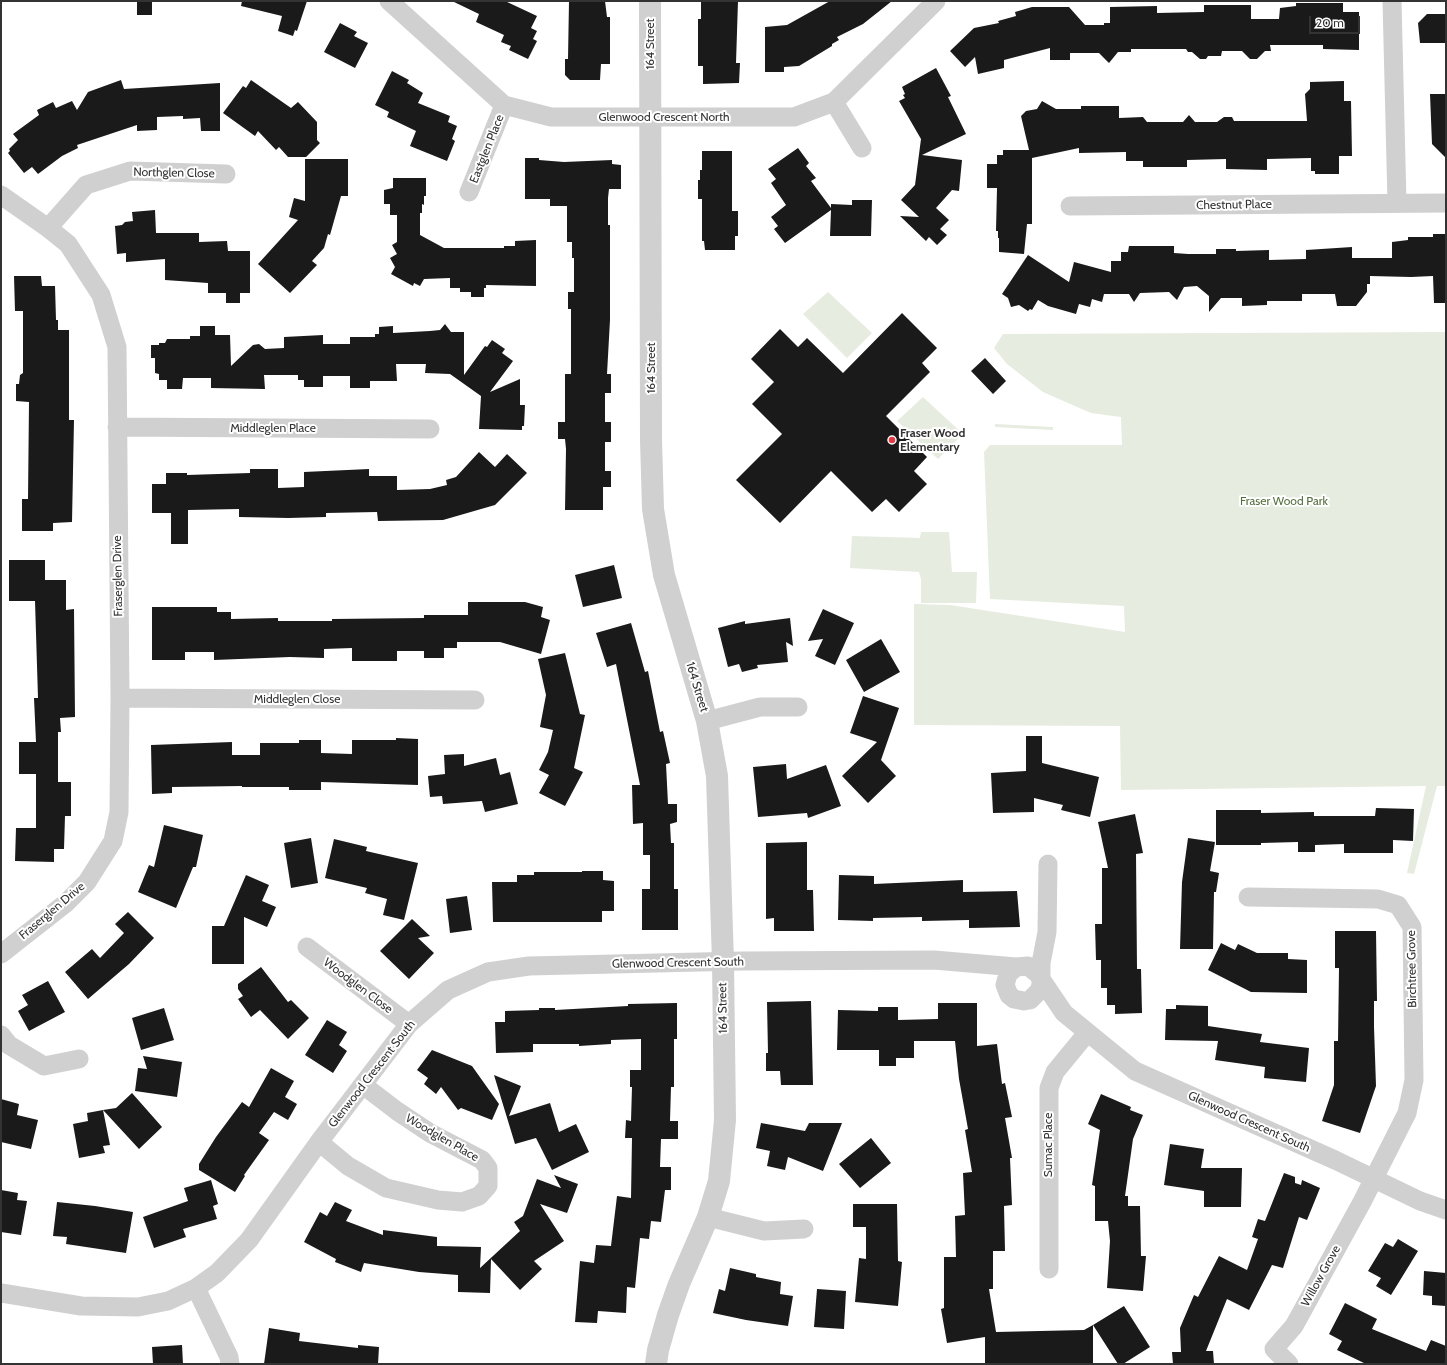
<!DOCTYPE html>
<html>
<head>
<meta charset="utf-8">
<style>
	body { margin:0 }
	#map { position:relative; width:1447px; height:1365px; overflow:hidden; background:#fff; font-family:Cabin,sans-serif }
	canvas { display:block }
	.frame { position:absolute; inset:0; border:2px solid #333; pointer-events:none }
	.scale { position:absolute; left:1309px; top:16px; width:51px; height:18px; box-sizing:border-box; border:2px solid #333; border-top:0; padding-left:5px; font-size:12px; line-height:14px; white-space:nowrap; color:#333; -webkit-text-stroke:3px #fff; paint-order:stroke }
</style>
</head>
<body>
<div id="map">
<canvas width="1447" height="1365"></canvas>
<div class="frame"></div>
<div class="scale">20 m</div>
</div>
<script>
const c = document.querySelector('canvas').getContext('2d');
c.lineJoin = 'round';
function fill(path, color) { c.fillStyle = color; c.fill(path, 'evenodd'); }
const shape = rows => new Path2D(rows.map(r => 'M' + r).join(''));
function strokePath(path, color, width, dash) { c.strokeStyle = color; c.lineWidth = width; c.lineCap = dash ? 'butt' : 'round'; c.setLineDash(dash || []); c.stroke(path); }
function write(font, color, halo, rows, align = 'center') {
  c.font = font + ' Cabin,sans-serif'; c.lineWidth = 4; c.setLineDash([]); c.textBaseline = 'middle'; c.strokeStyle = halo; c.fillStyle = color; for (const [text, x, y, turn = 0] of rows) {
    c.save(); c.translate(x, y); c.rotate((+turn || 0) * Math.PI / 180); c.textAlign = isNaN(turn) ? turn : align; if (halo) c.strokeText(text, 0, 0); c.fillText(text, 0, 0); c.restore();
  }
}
fill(shape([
	[828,292,872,333,847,358,803,314],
	[1446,332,1446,786,1437,786,1414,874,1407,873,1426,786,1121,790,1120,726,914,725,914,604,950,605,1125,632,1124,606,990,599,984,452,990,445,1122,445,1121,417,1091,413,1043,392,1007,364,994,348,1003,334],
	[923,397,963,434,938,459,897,421],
	[995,424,1053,427,1053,430,995,427],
	[921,532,949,532,952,572,977,572,976,603,921,603,921,579,919,572,850,568,852,536,920,538]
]), '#e6ecdf');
fill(shape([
	[137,1,152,1,152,15,137,15],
	[242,1,307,1,297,31,295,30,293,36,278,31,282,16,241,6],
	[452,1,505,1,537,16,531,28,537,31,533,39,537,41,528,59,509,50,511,46,501,42,504,35,476,22,479,14],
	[569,1,605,1,607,17,610,17,610,64,601,64,600,80,570,80,565,75,565,59,568,59],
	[701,1,738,1,736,63,740,63,739,83,703,84,703,66,698,66,698,19,701,19],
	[830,1,892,1,863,24,837,37,839,40,832,44,832,46,799,66,784,67,784,72,765,72,765,27,787,25],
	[1296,3,1343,3,1343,12,1359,12,1359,50,1323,49,1323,45,1270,45,1271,51,1265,51,1257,59,1250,59,1242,51,1222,51,1221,56,1208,56,1206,59,1200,59,1192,52,1188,52,1186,49,1131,49,1131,52,1118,52,1109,63,1099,53,1070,53,1070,60,1050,60,1050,48,1004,60,1004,68,978,74,975,57,965,67,950,51,974,28,999,23,998,21,1016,16,1015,12,1032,7,1069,7,1085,25,1104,25,1104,23,1110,23,1110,7,1157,6,1157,13,1204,12,1204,5,1251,5,1251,19,1279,19,1280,8,1296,6],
	[1427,14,1446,14,1446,43,1420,43,1418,23],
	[340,23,357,32,354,36,368,43,355,68,324,52],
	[936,68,951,96,948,97,966,134,922,155,962,160,959,191,952,190,936,208,949,220,940,229,947,235,937,245,929,237,926,241,900,216,919,217,901,200,915,185,921,139,899,101,905,98,903,95,905,94,902,87],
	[392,71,409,80,407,83,423,93,418,103,450,116,448,122,457,126,452,139,455,141,447,161,410,146,416,131,387,117,389,112,375,105],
	[121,80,124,89,220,83,220,131,201,131,200,118,183,119,183,116,157,117,157,130,137,131,137,125,77,145,78,148,62,156,38,174,32,167,24,173,8,153,10,151,9,149,18,140,13,134,39,115,37,110,53,102,56,108,72,101,77,110,88,92],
	[251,80,291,108,298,102,317,122,317,140,320,143,306,157,288,157,279,147,276,150,258,131,255,136,223,113,243,86,246,88],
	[1344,81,1344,101,1351,101,1352,156,1339,156,1339,174,1315,174,1315,171,1311,171,1311,158,1267,159,1267,170,1226,169,1226,159,1187,160,1187,167,1143,167,1143,161,1126,161,1126,152,1079,153,1079,148,1032,158,1032,224,1027,224,1024,254,999,252,999,238,998,238,998,231,996,231,997,188,987,188,987,164,997,164,997,155,1003,155,1003,150,1029,150,1021,116,1026,111,1037,109,1042,101,1056,109,1081,109,1081,106,1119,106,1119,118,1143,117,1147,122,1183,122,1189,115,1195,122,1217,122,1224,117,1232,117,1234,121,1307,121,1305,94,1310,89,1310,82],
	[1430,94,1446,94,1446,158,1432,144],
	[798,148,809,163,806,166,816,178,811,181,831,208,831,204,852,205,852,200,872,200,871,236,830,236,831,210,785,243,774,229,778,226,771,217,786,205,771,183,776,179,768,169],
	[702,151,732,151,732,211,738,211,738,236,735,236,735,250,705,250,704,241,702,241,702,199,698,199,698,180,700,180,700,170,702,170],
	[525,158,539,158,539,160,564,162,612,160,612,164,621,165,621,189,609,189,608,198,608,225,610,225,610,320,607,374,611,374,611,393,605,393,605,422,611,422,611,442,605,442,605,471,611,471,611,487,603,487,603,510,565,510,566,449,565,439,558,439,558,422,565,422,565,374,571,374,571,309,568,309,568,292,574,292,574,258,572,258,572,242,567,242,567,206,550,206,550,199,525,199],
	[305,159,348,159,348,196,341,196,330,235,328,234,324,248,312,261,317,265,290,293,258,264,298,220,289,217,294,198,305,201],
	[393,178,426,178,426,196,424,196,424,205,422,204,422,213,420,213,420,235,444,248,504,248,504,246,515,246,515,241,536,240,536,286,486,285,486,288,484,288,484,297,471,297,471,292,460,292,460,288,450,288,450,278,424,279,420,286,414,283,413,286,391,274,395,267,390,258,397,254,392,245,397,242,397,215,390,215,390,204,384,204,384,190,393,188],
	[155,210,156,233,199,233,199,242,227,241,228,251,250,251,250,293,240,293,240,303,226,303,226,293,208,293,208,283,165,280,165,259,126,262,126,253,117,254,115,226,122,225,125,222,133,221,132,212],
	[1433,234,1446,234,1446,303,1434,303,1433,276,1411,277,1370,276,1370,284,1367,284,1367,292,1356,306,1337,306,1335,294,1302,294,1302,301,1267,301,1267,305,1242,306,1242,298,1221,298,1209,312,1209,296,1197,286,1184,287,1177,300,1169,292,1140,293,1134,302,1129,294,1104,294,1102,302,1092,299,1090,307,1079,304,1076,314,1048,306,1038,300,1032,310,1030,309,1028,311,1019,305,1011,307,1008,298,1002,294,1028,255,1069,282,1074,262,1111,272,1111,261,1121,261,1121,252,1128,252,1129,246,1174,246,1174,253,1188,254,1216,254,1216,249,1236,249,1236,251,1269,250,1269,260,1306,259,1306,250,1352,247,1352,258,1392,258,1392,242,1408,240,1408,237,1433,237],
	[14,276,41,276,42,286,55,286,56,320,58,320,58,330,69,330,69,420,74,420,72,522,53,523,53,531,22,531,22,499,28,499,29,402,16,401,16,384,19,384,20,375,23,373,23,311,15,311],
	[902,313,937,348,922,363,930,372,886,416,927,457,914,471,927,484,899,512,886,499,872,512,831,471,780,523,736,480,782,434,752,404,774,382,751,359,780,329,798,347,807,338,843,373],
	[445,324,451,332,464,332,464,375,485,346,487,347,492,340,505,349,502,353,513,361,490,392,520,379,520,405,525,405,524,426,522,426,522,430,479,429,481,396,450,374,425,373,426,364,396,364,397,381,370,381,370,388,350,388,350,376,323,376,323,387,304,387,304,380,298,380,298,375,264,375,265,389,211,388,211,378,183,378,182,389,167,389,167,380,159,380,159,374,155,373,155,358,151,358,151,345,159,345,159,343,165,343,167,339,190,339,190,336,200,336,200,326,215,326,215,335,230,335,231,366,253,345,259,344,265,349,284,348,284,337,323,335,323,344,350,344,350,337,375,337,375,334,379,334,379,327,393,326,393,333,430,331,440,330],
	[985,358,1006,381,993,394,971,371],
	[479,452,495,467,507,454,527,473,495,505,443,520,378,521,377,512,326,513,326,517,288,518,239,517,239,509,188,510,188,544,171,544,171,513,152,513,152,484,166,484,166,473,187,473,187,475,250,473,250,469,278,469,278,488,304,487,304,472,369,469,369,476,397,476,397,490,430,489,447,485,446,480,456,477],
	[9,560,45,560,45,580,66,580,66,610,74,609,75,717,60,718,61,732,58,732,58,782,71,782,71,816,65,816,64,849,54,849,54,862,15,861,16,828,36,828,36,774,19,774,19,742,36,742,34,698,38,698,35,601,9,601],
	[614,565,622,598,583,607,575,575],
	[468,602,525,602,543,607,541,617,550,620,541,654,500,642,457,642,457,648,444,648,444,658,424,658,424,651,397,651,397,661,352,661,352,648,324,649,324,658,290,657,214,660,214,652,185,652,185,660,152,660,152,607,217,607,217,612,231,612,231,619,278,618,278,621,332,621,332,619,424,618,424,615,468,615],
	[823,609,854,623,835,665,815,656,823,639,808,641],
	[790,618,793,646,786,642,788,662,757,665,758,668,742,672,739,664,728,667,718,628,745,621,745,624],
	[631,623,645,672,648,671,660,732,663,731,670,763,666,764,668,804,677,804,677,822,670,824,671,843,674,843,674,889,678,889,678,930,642,930,642,889,650,889,650,855,643,855,643,823,633,824,632,785,640,785,616,664,607,667,596,633],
	[881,639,900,672,864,692,846,660],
	[565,653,580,714,585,715,574,768,583,772,565,806,539,793,549,775,539,770,548,752,553,730,540,727,546,695,538,659],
	[863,696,899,708,881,760,896,776,868,803,842,776,877,742,850,733],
	[1026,736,1042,736,1042,763,1099,777,1090,817,1061,810,1063,805,1034,798,1034,812,993,813,991,773,1026,771],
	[396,738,418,739,418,785,321,782,321,790,289,790,289,787,242,787,242,786,172,787,172,793,152,794,151,745,232,742,232,755,260,755,260,743,299,743,299,740,321,740,321,753,352,754,352,740,396,740],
	[464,754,464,766,496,758,500,775,510,772,518,804,485,812,482,801,443,804,442,796,430,797,428,776,445,774,444,755],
	[786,764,787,779,826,765,841,806,808,818,807,813,758,817,753,767],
	[1376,808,1414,809,1413,841,1393,840,1393,853,1344,853,1344,844,1315,845,1315,852,1298,852,1298,842,1261,843,1261,845,1216,845,1216,810,1261,810,1261,813,1314,812,1314,816,1375,816],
	[1135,814,1143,853,1136,854,1137,969,1141,969,1142,1013,1115,1014,1115,1005,1107,1005,1107,988,1101,988,1101,960,1096,960,1095,924,1102,924,1102,868,1108,868,1098,822],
	[164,825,203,835,196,867,193,867,176,908,138,892,149,865,154,867],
	[311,838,318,883,291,888,284,843],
	[1188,838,1215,842,1210,871,1219,873,1216,892,1214,892,1213,949,1180,949,1182,882],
	[334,839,367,847,366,851,418,863,404,920,383,915,387,899,365,893,367,888,325,878],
	[807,842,807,890,813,890,814,931,774,931,774,918,766,919,766,843],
	[582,871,603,871,603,880,614,881,614,911,602,911,602,922,493,922,492,882,517,882,517,875,534,875,534,872,582,872],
	[246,875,269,885,262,901,276,907,267,927,244,917,244,964,212,964,212,926,224,926],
	[839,875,874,876,874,884,963,880,963,892,1017,891,1020,927,969,928,969,920,922,921,922,917,873,918,873,921,838,920],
	[467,896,472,930,450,933,446,899],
	[128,912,154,938,129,964,88,999,65,972,92,949,100,958,124,933,115,924],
	[412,919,430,936,418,938,434,953,409,979,380,951],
	[1335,931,1376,931,1377,1001,1374,1001,1374,1027,1376,1086,1360,1133,1322,1121,1334,1085,1334,1041,1338,1041,1339,968,1335,968],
	[1221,943,1235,950,1238,944,1257,953,1288,953,1288,959,1307,960,1307,993,1251,992,1208,970],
	[261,967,288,1002,291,1000,309,1018,288,1039,260,1010,251,1017,238,999,243,996,238,989,238,984],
	[48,981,65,1012,29,1031,18,1011,28,1005,22,995],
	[811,1001,813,1085,781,1085,780,1071,766,1071,766,1053,768,1053,767,1002],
	[677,1003,677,1039,674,1039,674,1087,671,1087,670,1121,678,1121,678,1139,661,1139,660,1167,671,1167,671,1190,665,1190,661,1222,651,1221,649,1239,640,1238,635,1288,627,1287,626,1313,598,1311,597,1323,575,1322,580,1261,594,1263,596,1245,611,1246,617,1196,631,1198,632,1138,625,1138,626,1120,631,1121,632,1087,630,1087,630,1070,641,1070,641,1039,611,1040,611,1044,579,1046,579,1044,533,1044,533,1052,496,1053,495,1022,505,1022,505,1011,539,1010,539,1008,555,1008,555,1010,628,1006,628,1004],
	[938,1003,977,1003,977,1046,997,1044,1002,1084,1005,1083,1012,1117,1005,1118,1012,1158,1010,1158,1012,1205,1004,1206,1005,1251,993,1251,993,1289,989,1289,996,1332,1084,1330,1093,1325,1093,1364,985,1364,985,1337,947,1343,941,1309,944,1308,944,1257,956,1257,955,1216,965,1215,963,1173,972,1172,965,1130,968,1129,959,1079,955,1041,914,1041,914,1058,896,1058,896,1066,879,1066,879,1050,837,1050,838,1010,878,1011,878,1007,898,1007,898,1020,938,1019],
	[1176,1005,1208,1006,1208,1026,1262,1034,1260,1042,1309,1048,1306,1082,1264,1078,1265,1067,1215,1060,1218,1041,1165,1040,1166,1009,1176,1009],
	[164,1008,174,1040,141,1050,132,1018],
	[327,1020,347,1032,339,1045,347,1051,333,1073,305,1055],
	[432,1050,472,1066,499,1104,492,1120,461,1108,458,1110,441,1087,436,1094,424,1084,428,1078,417,1070],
	[143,1056,182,1062,177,1097,135,1091,138,1068,147,1069],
	[271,1068,294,1081,285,1097,297,1104,288,1120,274,1112,259,1133,269,1140,244,1175,245,1176,235,1192,199,1170,199,1164,216,1137,242,1102,249,1107],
	[494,1075,521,1086,509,1116,550,1103,559,1132,576,1124,589,1152,552,1170,536,1138,515,1144],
	[132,1093,162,1127,139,1149,103,1110,116,1108],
	[1101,1094,1131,1107,1130,1110,1143,1115,1133,1139,1125,1196,1128,1196,1128,1206,1140,1206,1141,1256,1146,1256,1143,1291,1107,1288,1110,1241,1108,1221,1095,1221,1095,1186,1092,1185,1100,1130,1088,1124],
	[1,1099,19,1104,17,1115,38,1120,31,1149,1,1142],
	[103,1110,110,1145,103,1146,105,1153,79,1158,73,1124,88,1121,87,1113],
	[761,1123,805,1131,809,1123,842,1123,823,1171,788,1157,785,1170,767,1166,770,1151,756,1148],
	[871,1138,891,1163,860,1188,839,1164],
	[1170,1144,1204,1149,1201,1168,1242,1168,1241,1207,1204,1207,1204,1191,1164,1185],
	[1284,1173,1295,1177,1295,1183,1301,1185,1302,1180,1320,1188,1307,1220,1299,1217,1283,1268,1272,1265,1249,1310,1227,1299,1206,1351,1213,1351,1214,1364,1173,1364,1172,1352,1181,1352,1180,1328,1194,1295,1198,1297,1219,1256,1247,1270,1258,1239,1252,1237,1258,1219,1265,1221],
	[554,1175,578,1184,567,1213,540,1204,564,1241,534,1261,542,1269,520,1290,491,1259,490,1293,458,1292,458,1275,419,1272,364,1263,361,1272,335,1262,336,1259,304,1242,320,1212,327,1216,335,1202,352,1210,346,1221,383,1235,383,1230,437,1237,437,1246,481,1247,480,1268,520,1231,514,1222,523,1216,537,1179,561,1188],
	[211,1180,218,1204,213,1206,217,1219,183,1229,186,1237,154,1248,143,1217,188,1201,184,1188],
	[1,1190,18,1193,17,1200,27,1201,21,1235,1,1232],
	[57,1202,95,1206,133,1212,126,1253,66,1244,67,1237,53,1236],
	[853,1204,897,1204,898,1261,902,1262,898,1306,855,1302,859,1258,866,1259,866,1227,853,1227],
	[1398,1239,1418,1251,1391,1295,1376,1286,1381,1278,1368,1271,1385,1243,1393,1247],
	[730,1268,756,1274,756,1277,781,1282,780,1294,793,1296,788,1326,746,1320,713,1313,719,1289,725,1291],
	[1424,1271,1446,1273,1446,1306,1432,1305,1432,1296,1423,1295],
	[817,1289,846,1291,844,1329,814,1327],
	[1345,1303,1377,1319,1372,1329,1426,1351,1431,1340,1446,1346,1446,1364,1366,1364,1337,1350,1342,1341,1329,1334],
	[1124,1306,1150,1347,1123,1364,1118,1364,1093,1325],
	[269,1328,300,1333,299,1341,358,1348,358,1345,379,1347,378,1364,264,1364],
	[182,1345,183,1364,153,1364,152,1347]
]), '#1a1a1a');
strokePath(shape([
	[389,1,504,105,551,117,794,117,834,102,936,1],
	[1392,1,1397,203],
	[834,102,862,148],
	[469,192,504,105],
	[1,195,48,228,68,244,101,295,117,347,120,698,119,812,113,841,87,882,66,903,1,954],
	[1070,206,1446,203],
	[48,228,86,185,130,171,226,174],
	[117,427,430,429],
	[120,698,475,700],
	[707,721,760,707,798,707],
	[1048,864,1047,932,1041,963,1041,985,1039,991,1030,1000,1024,1001,1014,999,1009,995,1005,985,1008,974,1016,967,1028,966,1038,974,1041,979,1064,1013,1135,1071,1335,1160,1420,1201,1446,1210],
	[1248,897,1378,899,1398,905,1412,927,1414,1080,1407,1113,1362,1202,1294,1326,1274,1349,1289,1364],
	[307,947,409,1024],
	[1,1035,9,1045,44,1066,79,1059],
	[319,1142,348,1166,386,1188,438,1200,462,1202,479,1196,488,1186,488,1168,482,1160,430,1133,397,1111,363,1085],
	[708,1217,764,1231,804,1229],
	[1049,1269,1049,1088,1055,1072,1087,1033],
	[196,1288,229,1357,230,1364],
	[1,1293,81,1306,138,1307,168,1301,196,1288,217,1273,249,1240,319,1142,409,1024,448,990,488,972,529,966,742,961,934,960,1016,967]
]), '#d0d0d0', 19);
strokePath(shape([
	[650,1,651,440,653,509,664,575,707,721,717,776,723,962,725,1120,719,1181,708,1217,679,1284,668,1315,658,1350,656,1364]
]), '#d0d0d0', 22);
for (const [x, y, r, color] of [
	[892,440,4,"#e63946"]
]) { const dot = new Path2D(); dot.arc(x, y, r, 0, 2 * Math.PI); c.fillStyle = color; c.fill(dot); strokePath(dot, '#fff', 1.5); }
write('12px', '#333', '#fff', [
	["164 Street",650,44,-90],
	["Glenwood Crescent North",664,117],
	["Eastglen Place",487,149,-68],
	["Northglen Close",174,173,1],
	["Chestnut Place",1234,205,-1],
	["164 Street",651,368,-90],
	["Middleglen Place",273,428],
	["Fraserglen Drive",118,576,-91],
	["164 Street",697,687,73],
	["Middleglen Close",297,699],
	["Fraserglen Drive",52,911,-40],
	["Glenwood Crescent South",678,963,-1],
	["Birchtree Grove",1412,969,-91],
	["Woodglen Close",358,986,37],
	["164 Street",723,1008,-91],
	["Glenwood Crescent South",372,1074,-52],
	["Glenwood Crescent South",1249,1122,24],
	["Woodglen Place",442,1138,30],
	["Sumac Place",1048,1145,-90],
	["Willow Grove",1321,1276,-61]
]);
write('bold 12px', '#333', '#fff', [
	["Fraser Wood",900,433],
	["Elementary",900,447]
], 'left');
write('12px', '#56703f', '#fff', [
	["Fraser Wood Park",1284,501]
]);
</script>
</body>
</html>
